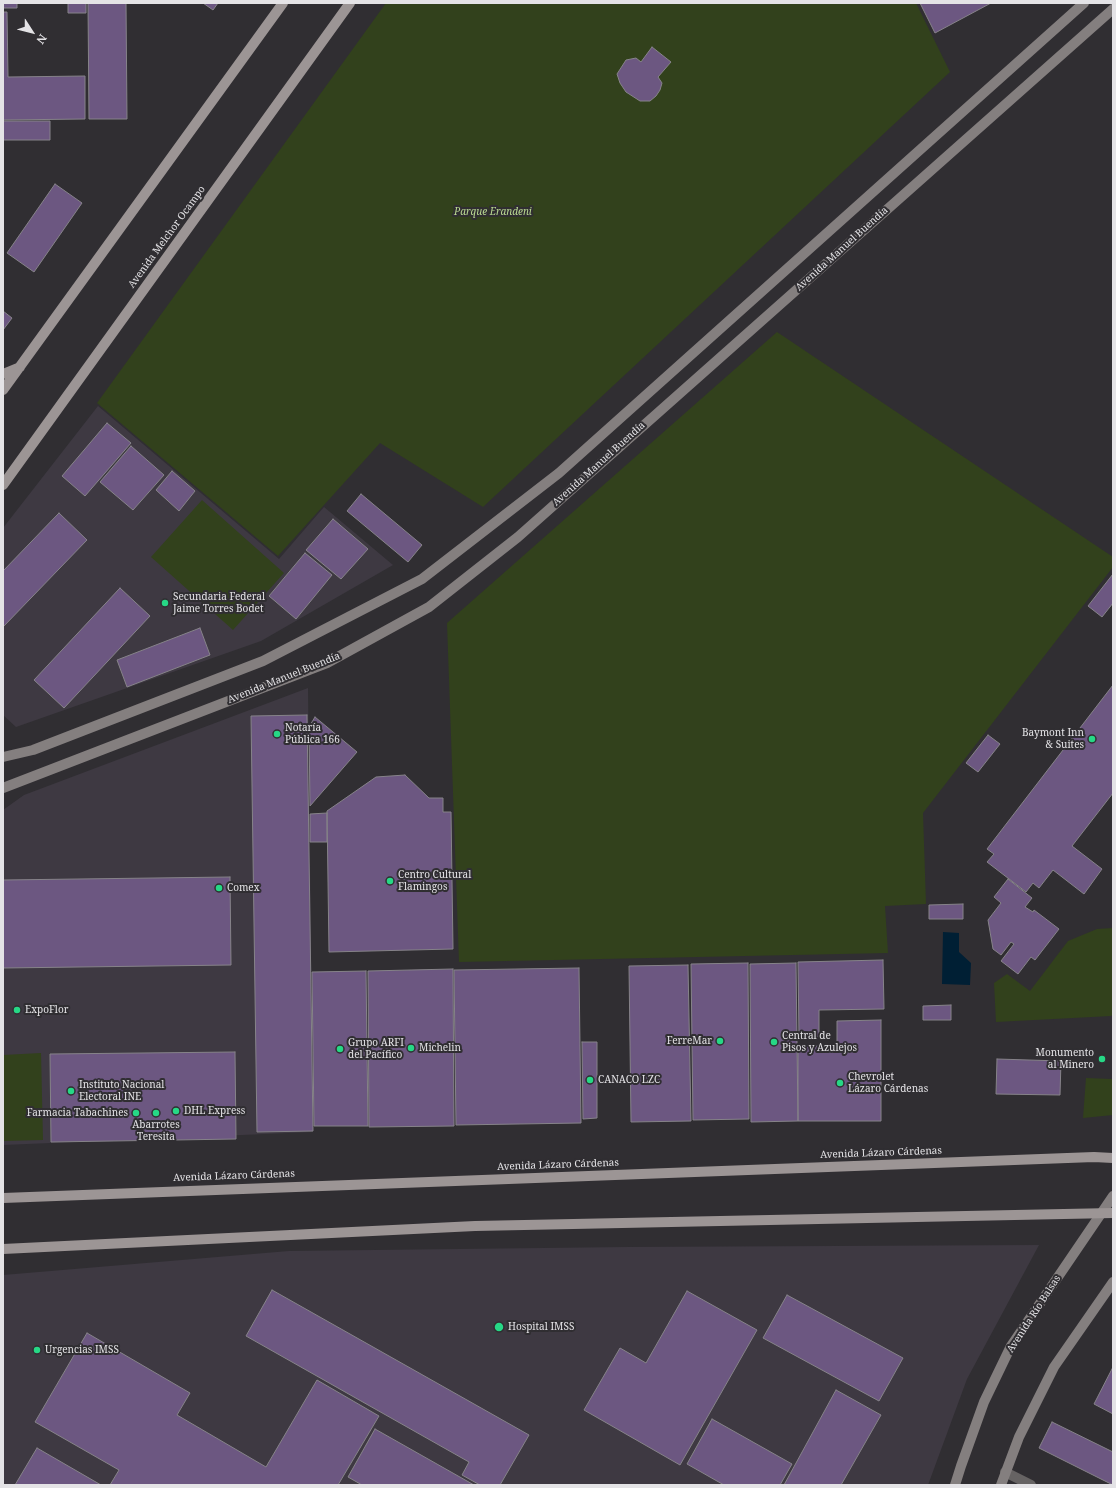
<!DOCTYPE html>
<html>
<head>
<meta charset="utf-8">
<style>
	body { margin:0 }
	#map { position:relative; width:1116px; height:1488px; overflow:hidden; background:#302e32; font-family:"Noto Serif",serif }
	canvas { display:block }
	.frame { position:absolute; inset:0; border:4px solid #e4e3e6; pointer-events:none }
	.north { position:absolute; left:12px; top:12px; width:40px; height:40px; -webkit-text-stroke:3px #302e32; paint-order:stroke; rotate:126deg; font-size:11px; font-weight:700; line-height:16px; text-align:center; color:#e4e3e6 }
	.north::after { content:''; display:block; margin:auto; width:14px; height:18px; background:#e4e3e6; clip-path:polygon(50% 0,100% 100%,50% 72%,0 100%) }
</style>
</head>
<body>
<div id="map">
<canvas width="1116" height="1488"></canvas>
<div class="frame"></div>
<div class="north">N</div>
</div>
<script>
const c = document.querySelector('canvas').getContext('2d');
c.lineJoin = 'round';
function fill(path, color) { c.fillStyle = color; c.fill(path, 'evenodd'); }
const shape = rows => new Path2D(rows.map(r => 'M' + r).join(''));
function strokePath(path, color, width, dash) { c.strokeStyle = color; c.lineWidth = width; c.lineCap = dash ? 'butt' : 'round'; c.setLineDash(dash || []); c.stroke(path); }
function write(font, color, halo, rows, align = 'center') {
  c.font = font + ' "Noto Serif",serif'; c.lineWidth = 4; c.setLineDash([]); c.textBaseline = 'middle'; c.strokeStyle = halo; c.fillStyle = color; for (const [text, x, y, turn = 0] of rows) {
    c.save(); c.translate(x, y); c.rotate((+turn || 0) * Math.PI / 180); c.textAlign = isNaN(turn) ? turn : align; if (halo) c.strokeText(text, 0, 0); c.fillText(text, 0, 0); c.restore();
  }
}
fill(shape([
	[98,406,279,559,324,507,393,565,261,641,16,727,3,715,3,528],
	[308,688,313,1132,3,1145,3,810,24,795],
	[1039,1245,967,1379,928,1485,3,1485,3,1275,289,1251,627,1247]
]), '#3e3942');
fill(shape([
	[386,3,916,3,950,72,483,507,380,443,278,556,97,403],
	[777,332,1113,557,1113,567,923,813,926,904,885,906,888,953,459,962,447,623],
	[202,500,284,573,233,630,151,557],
	[1113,928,1113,1014,1111,1016,996,1022,994,983,1007,974,1030,991,1068,941,1097,929],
	[41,1053,43,1140,3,1141,3,1055],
	[1113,1077,1113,1115,1083,1118,1086,1078,1112,1079]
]), '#32411c');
fill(shape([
	[943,932,959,933,959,952,971,963,970,985,942,984]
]), '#001f34');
const building = shape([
	[3,3,17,3,17,8,3,8,3,3],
	[68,3,86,3,86,13,68,13,68,3],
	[88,3,126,3,127,119,89,119,88,3],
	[203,3,218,3,213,10,203,3],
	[920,3,991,3,935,33,920,3],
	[3,12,7,12,8,77,85,76,85,119,3,120,3,12],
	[652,47,671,62,658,77,662,83,660,90,656,96,650,101,640,101,626,92,620,83,617,74,626,60,636,58,641,62,652,47],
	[3,121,50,121,50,140,3,140,3,121],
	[55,184,82,203,34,272,7,253,55,184],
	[3,311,12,318,3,330,3,311],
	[107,423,131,443,85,496,62,476,107,423],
	[131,446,164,475,133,510,100,482,131,446],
	[172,471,195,491,179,511,156,490,172,471],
	[361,494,422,545,408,562,347,511,361,494],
	[59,513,87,540,3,627,3,571,59,513],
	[333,519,368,549,341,579,306,550,333,519],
	[305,553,332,575,296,619,269,596,305,553],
	[1113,574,1113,603,1102,617,1088,606,1113,574],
	[120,588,150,616,64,708,34,680,120,588],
	[200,628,210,655,127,687,117,660,200,628],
	[1113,685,1113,793,1072,846,1102,869,1084,894,1053,870,1039,888,1033,883,1026,892,987,862,994,854,987,849,1113,685],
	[307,715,313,1131,257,1132,251,716,307,715],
	[315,717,357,752,310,806,309,727,315,717],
	[988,735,1000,744,978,772,966,763,988,735],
	[405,775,429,798,443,798,443,812,451,812,453,949,329,952,327,811,376,777,405,775],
	[327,813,327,842,310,842,310,814,327,813],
	[230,877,231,965,3,968,3,880,230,877],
	[1008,879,1032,898,1025,907,1033,912,1034,910,1059,929,1035,960,1031,957,1018,974,1001,961,1014,944,1011,942,1001,955,993,949,988,920,1001,903,994,897,1008,879],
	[963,904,963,919,929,919,929,905,963,904],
	[883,960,884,1009,819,1010,819,1037,799,1037,798,962,883,960],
	[748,963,749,1119,693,1120,691,964,748,963],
	[796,963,798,1121,751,1122,750,964,796,963],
	[688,965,691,1121,631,1122,629,966,688,965],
	[579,968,581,1123,456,1125,454,970,579,968],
	[453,969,454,1126,369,1127,368,971,453,969],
	[366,971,368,1126,314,1126,312,972,366,971],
	[951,1005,951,1020,923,1020,923,1006,951,1005],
	[881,1020,881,1121,798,1121,798,1046,837,1046,837,1021,881,1020],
	[582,1042,597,1042,597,1118,583,1119,582,1042],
	[235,1052,236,1139,51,1142,50,1054,235,1052],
	[997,1059,1061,1061,1060,1095,996,1094,997,1059],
	[272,1290,529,1435,500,1485,480,1485,462,1475,469,1462,246,1336,272,1290],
	[687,1291,757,1330,680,1465,584,1410,620,1348,646,1363,687,1291],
	[787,1295,903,1358,879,1401,763,1338,787,1295],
	[87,1333,190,1393,177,1415,266,1467,317,1380,379,1416,338,1485,110,1485,119,1470,35,1422,87,1333],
	[1113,1367,1113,1414,1094,1404,1113,1367],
	[836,1390,881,1415,841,1485,784,1485,836,1390],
	[712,1419,792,1464,780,1485,724,1485,687,1464,712,1419],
	[1052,1422,1113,1452,1113,1485,1039,1448,1052,1422],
	[375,1429,474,1485,362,1485,348,1477,375,1429],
	[37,1448,101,1485,15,1485,37,1448]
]);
fill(building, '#6c5781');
strokePath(building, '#868389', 1);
strokePath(shape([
	[1005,1472,1031,1485]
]), '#666363', 10);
strokePath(shape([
	[3,757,33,750,263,661,422,579,559,473,1084,3],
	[3,788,327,663,429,607,518,537,1113,9],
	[955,1485,961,1466,984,1402,1011,1346,1113,1196],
	[1001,1485,1019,1437,1054,1367,1113,1282]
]), '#847f7f', 10);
strokePath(shape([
	[3,374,20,367],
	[3,390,283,3],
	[3,485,350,3],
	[3,1198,1094,1157,1113,1158],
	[3,1249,475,1226,1113,1213]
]), '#9c9595', 10);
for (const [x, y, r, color] of [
	[165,603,4,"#26d886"],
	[277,734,4,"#26d886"],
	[1092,739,4,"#26d886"],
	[390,881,4,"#26d886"],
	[219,888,4,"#26d886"],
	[17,1010,4,"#26d886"],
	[720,1041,4,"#26d886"],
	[774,1042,4,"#26d886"],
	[411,1048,4,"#26d886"],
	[340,1049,4,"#26d886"],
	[1102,1059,4,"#26d886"],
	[590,1080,4,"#26d886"],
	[840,1083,4,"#26d886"],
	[71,1091,4,"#26d886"],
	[176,1111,4,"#26d886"],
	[136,1113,4,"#26d886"],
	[156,1113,4,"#26d886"],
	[499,1327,5,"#26d886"],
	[37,1350,4,"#26d886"]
]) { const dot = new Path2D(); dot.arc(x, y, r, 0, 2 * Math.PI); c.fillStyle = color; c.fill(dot); strokePath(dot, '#302e32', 1.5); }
write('italic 10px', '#b9d891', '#302e32', [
	["Parque Erandeni",493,212]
]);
write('10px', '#e4e3e6', '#302e32', [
	["Avenida Melchor Ocampo",167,237,-54],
	["Avenida Manuel Buendía",842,249,-42],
	["Avenida Manuel Buendía",599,464,-42],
	["Avenida Manuel Buendía",284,678,-22],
	["Avenida Lázaro Cárdenas",881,1153,-2],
	["Avenida Lázaro Cárdenas",558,1165,-2],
	["Avenida Lázaro Cárdenas",234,1176,-2],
	["Avenida Río Balsas",1034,1314,-57]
]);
write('10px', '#e4e3e6', '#302e32', [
	["Secundaria Federal",173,597],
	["Jaime Torres Bodet",173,609],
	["Notaría",285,728],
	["Pública 166",285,740],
	["Baymont Inn",1084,733,"right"],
	["& Suites",1084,745,"right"],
	["Centro Cultural",398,875],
	["Flamingos",398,887],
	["Comex",227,888],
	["ExpoFlor",25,1010],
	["Central de",782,1036],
	["Pisos y Azulejos",782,1048],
	["FerreMar",712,1041,"right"],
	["Grupo ARFI",348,1043],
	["del Pacífico",348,1055],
	["Michelin",419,1048],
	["Monumento",1094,1053,"right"],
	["al Minero",1094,1065,"right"],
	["Chevrolet",848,1077],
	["Lázaro Cárdenas",848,1089],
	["CANACO LZC",598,1080],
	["Instituto Nacional",79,1085],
	["Electoral INE",79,1097],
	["DHL Express",184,1111],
	["Farmacia Tabachines",128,1113,"right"],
	["Abarrotes",156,1125,"center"],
	["Teresita",156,1137,"center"],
	["Hospital IMSS",508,1327],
	["Urgencias IMSS",45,1350]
], 'left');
</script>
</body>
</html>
